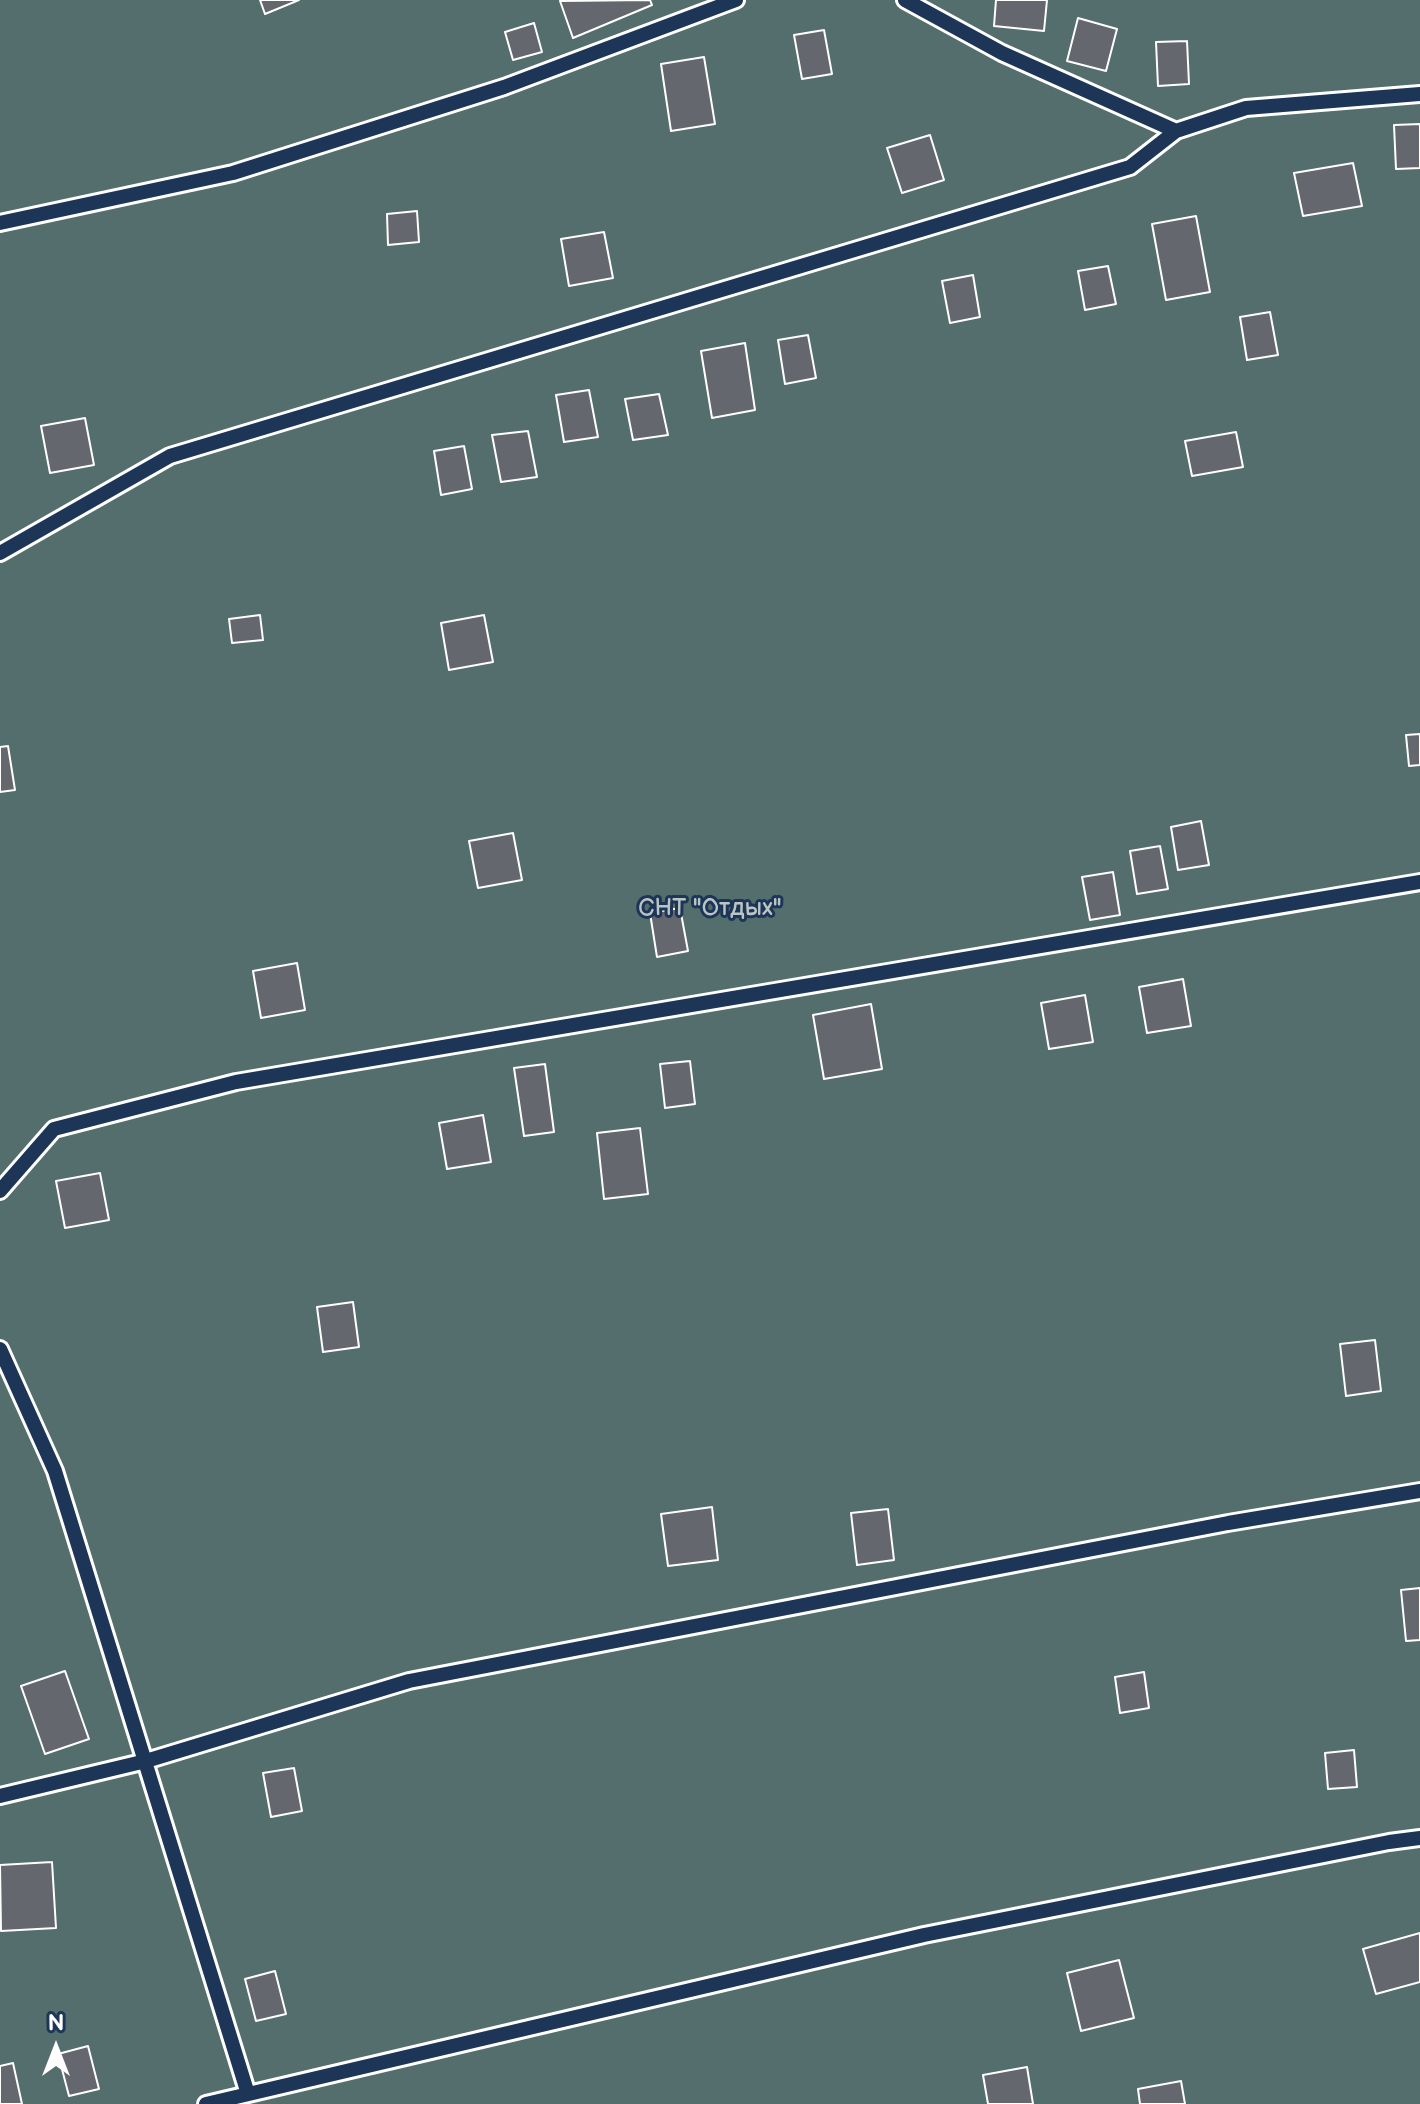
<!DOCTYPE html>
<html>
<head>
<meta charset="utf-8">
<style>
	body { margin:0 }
	#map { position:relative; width:1420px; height:2104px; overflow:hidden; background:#2b3f5c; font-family:"Balsamiq Sans",sans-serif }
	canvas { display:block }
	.north { position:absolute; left:16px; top:2008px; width:80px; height:80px; -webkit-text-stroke:6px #1d3557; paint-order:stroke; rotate:0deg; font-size:22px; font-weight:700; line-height:32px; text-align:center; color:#fff }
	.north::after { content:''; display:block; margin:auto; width:28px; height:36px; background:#fff; clip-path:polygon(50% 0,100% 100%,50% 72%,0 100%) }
</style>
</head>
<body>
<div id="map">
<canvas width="1420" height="2104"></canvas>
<div class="north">N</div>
</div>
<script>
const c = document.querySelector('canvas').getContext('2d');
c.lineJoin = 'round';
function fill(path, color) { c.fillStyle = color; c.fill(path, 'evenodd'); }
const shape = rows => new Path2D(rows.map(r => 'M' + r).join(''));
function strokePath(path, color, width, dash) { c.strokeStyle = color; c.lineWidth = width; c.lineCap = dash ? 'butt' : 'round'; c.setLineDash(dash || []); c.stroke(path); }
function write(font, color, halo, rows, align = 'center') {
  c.font = font + ' "Balsamiq Sans",sans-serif'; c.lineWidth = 6; c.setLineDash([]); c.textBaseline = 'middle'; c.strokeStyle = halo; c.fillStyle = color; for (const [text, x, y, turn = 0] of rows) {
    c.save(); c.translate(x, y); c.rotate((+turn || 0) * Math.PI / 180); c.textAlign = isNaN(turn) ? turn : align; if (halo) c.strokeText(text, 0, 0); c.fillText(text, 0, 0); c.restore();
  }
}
fill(shape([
	[0,0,1420,0,1420,2104,0,2104]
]), '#536e6c');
const building = shape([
	[260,0,299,0,265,14,260,0],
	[650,0,652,5,573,38,560,1,650,0],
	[996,0,1047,0,1044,31,994,26,996,0],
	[1078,18,1117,29,1106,71,1067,61,1078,18],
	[534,23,542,52,513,60,505,32,534,23],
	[824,30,832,74,802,79,794,35,824,30],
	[1187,41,1189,84,1158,86,1156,42,1187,41],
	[704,57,715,124,671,131,661,64,704,57],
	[1420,124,1420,168,1396,169,1394,125,1420,124],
	[930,135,944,180,902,193,887,148,930,135],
	[1353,163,1362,206,1303,216,1294,173,1353,163],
	[417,211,419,242,388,245,387,214,417,211],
	[1196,216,1210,292,1166,300,1152,224,1196,216],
	[604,232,613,278,569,286,561,239,604,232],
	[1108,266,1116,304,1085,310,1078,271,1108,266],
	[973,275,980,317,950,323,942,281,973,275],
	[1270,312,1278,355,1247,360,1240,317,1270,312],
	[808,335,816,378,785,384,778,340,808,335],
	[745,343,755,410,712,418,701,351,745,343],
	[589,390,598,437,564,442,556,395,589,390],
	[659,394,668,435,633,440,625,399,659,394],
	[85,418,94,465,50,473,41,426,85,418],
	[528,431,537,477,501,482,492,435,528,431],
	[1236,432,1243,467,1192,476,1185,441,1236,432],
	[464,446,472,489,441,495,434,451,464,446],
	[260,615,263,640,232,643,229,619,260,615],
	[484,615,493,662,449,670,441,623,484,615],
	[1420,734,1420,765,1409,766,1406,735,1420,734],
	[8,746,15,790,0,792,0,747,8,746],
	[1201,821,1209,865,1178,870,1171,827,1201,821],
	[513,833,522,880,478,888,469,841,513,833],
	[1160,846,1168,889,1137,894,1130,851,1160,846],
	[1113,872,1120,915,1090,920,1082,877,1113,872],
	[680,908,688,951,657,957,650,913,680,908],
	[297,963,305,1010,261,1018,253,971,297,963],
	[1183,979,1191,1026,1147,1033,1139,987,1183,979],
	[1085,995,1093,1042,1049,1049,1041,1003,1085,995],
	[871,1004,882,1069,824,1079,813,1015,871,1004],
	[690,1061,695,1104,665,1108,660,1064,690,1061],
	[545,1064,554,1132,524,1136,514,1068,545,1064],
	[483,1115,491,1162,447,1169,439,1123,483,1115],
	[640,1128,648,1194,604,1199,597,1133,640,1128],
	[100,1173,109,1220,65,1228,56,1181,100,1173],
	[353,1302,359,1347,323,1352,317,1307,353,1302],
	[1375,1340,1381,1391,1346,1396,1340,1344,1375,1340],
	[712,1507,718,1560,668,1566,661,1514,712,1507],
	[888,1509,894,1560,857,1565,851,1513,888,1509],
	[1420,1588,1420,1640,1406,1641,1401,1590,1420,1588],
	[65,1671,89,1739,45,1754,21,1686,65,1671],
	[1144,1672,1149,1708,1120,1713,1115,1677,1144,1672],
	[1354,1750,1357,1787,1328,1789,1325,1753,1354,1750],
	[294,1768,302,1811,271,1817,263,1773,294,1768],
	[52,1862,56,1928,1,1931,0,1865,52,1862],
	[1420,1933,1420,1982,1376,1994,1363,1949,1420,1933],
	[1119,1960,1134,2018,1081,2031,1067,1973,1119,1960],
	[275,1971,286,2014,256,2021,245,1979,275,1971],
	[88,2046,99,2089,69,2096,58,2054,88,2046],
	[13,2063,22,2104,0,2104,0,2066,13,2063],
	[1027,2067,1033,2104,988,2104,983,2075,1027,2067],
	[1181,2081,1185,2104,1140,2104,1138,2089,1181,2081]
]);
fill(building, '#64676e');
strokePath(building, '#fff', 2);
const service = shape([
	[905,0,1002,53,1176,131,1246,108,1420,94],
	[0,223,233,173,504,87,736,0],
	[0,553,170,456,1130,167,1176,131],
	[0,1191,54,1129,236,1082,1420,882],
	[0,1349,55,1471,248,2094],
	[0,1796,146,1761,409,1681,1228,1523,1420,1491],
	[206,2104,924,1935,1389,1842,1420,1838]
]);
strokePath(service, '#fff', 20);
strokePath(service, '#1d3557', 14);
write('24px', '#bac5c4', '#1d3557', [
	["СНТ \"Отдых\"",710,909]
]);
</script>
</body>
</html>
